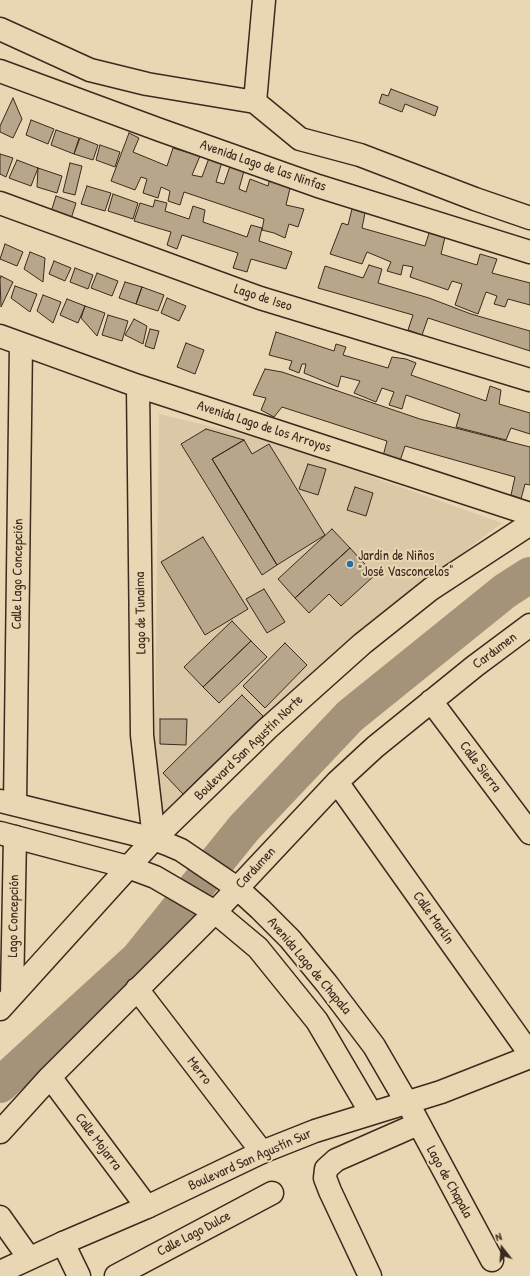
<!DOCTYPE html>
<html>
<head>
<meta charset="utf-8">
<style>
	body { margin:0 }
	#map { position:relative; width:530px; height:1276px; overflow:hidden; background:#e9d7b4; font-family:"Patrick Hand",sans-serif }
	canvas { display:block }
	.north { position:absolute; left:482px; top:1228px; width:40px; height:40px; -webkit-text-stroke:3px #e9d7b4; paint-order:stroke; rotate:343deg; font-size:11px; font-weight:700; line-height:16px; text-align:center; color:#3b2a1e }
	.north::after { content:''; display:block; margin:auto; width:14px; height:18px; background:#3b2a1e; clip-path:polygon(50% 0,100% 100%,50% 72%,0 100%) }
</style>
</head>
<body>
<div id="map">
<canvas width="530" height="1276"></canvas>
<div class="north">N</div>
</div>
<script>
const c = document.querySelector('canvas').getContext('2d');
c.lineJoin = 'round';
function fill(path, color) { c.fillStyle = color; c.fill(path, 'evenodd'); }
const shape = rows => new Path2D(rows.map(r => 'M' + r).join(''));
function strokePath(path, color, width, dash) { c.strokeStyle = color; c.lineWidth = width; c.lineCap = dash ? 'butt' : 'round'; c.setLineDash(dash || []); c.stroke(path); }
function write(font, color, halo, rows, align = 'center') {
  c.font = font + ' "Patrick Hand",sans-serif'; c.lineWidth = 4; c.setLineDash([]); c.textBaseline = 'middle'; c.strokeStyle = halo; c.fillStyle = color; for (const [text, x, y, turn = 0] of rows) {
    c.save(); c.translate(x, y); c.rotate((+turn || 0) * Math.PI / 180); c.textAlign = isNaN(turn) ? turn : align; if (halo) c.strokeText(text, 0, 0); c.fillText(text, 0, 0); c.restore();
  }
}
fill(shape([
	[159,414,268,440,502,523,394,604,318,670,169,812,163,811,158,808,154,799]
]), '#dac8a7');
strokePath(shape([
	[0,1085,138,959,244,828,350,716,505,591,530,575]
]), '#a59379', 36);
const building = shape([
	[391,89,438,107,435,116,405,104,402,112,379,103,382,94,388,96,391,89],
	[13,98,22,119,13,138,0,132,0,126,13,98],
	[31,120,54,129,48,144,26,135,31,120],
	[56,130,79,138,74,154,51,145,56,130],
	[129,133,139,138,133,152,167,166,173,148,200,156,192,175,202,177,209,158,222,162,216,182,224,184,230,166,244,171,239,189,246,192,250,179,268,186,270,178,291,184,286,205,304,209,298,227,289,224,285,238,274,233,262,230,264,219,184,192,180,205,168,201,170,191,161,187,158,198,143,193,147,179,141,177,135,190,111,181,129,133],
	[80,138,98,145,93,160,74,154,80,138],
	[100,145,120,152,115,167,96,160,100,145],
	[0,154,13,158,6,177,0,174,0,154],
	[17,160,38,168,31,186,9,178,17,160],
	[70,163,82,166,75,195,63,192,70,163],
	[38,168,62,176,57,193,37,187,38,168],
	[87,186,111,193,105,211,81,204,87,186],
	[113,194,138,203,133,219,108,211,113,194],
	[56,196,76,203,71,219,51,212,56,196],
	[155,200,167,203,165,211,189,219,193,206,205,210,203,222,247,237,251,225,262,228,259,241,292,252,286,269,251,259,247,272,233,268,238,253,182,235,177,249,167,245,171,232,134,221,140,203,153,207,155,200],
	[352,209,365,213,362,228,425,246,429,233,445,237,441,254,477,265,480,254,497,259,492,273,530,283,530,305,508,299,505,307,494,304,497,296,486,292,478,314,455,305,462,284,452,281,448,290,410,277,413,267,403,265,401,275,387,271,391,262,367,252,362,264,330,254,342,223,348,225,352,209],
	[5,244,23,252,17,266,0,259,5,244],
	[30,252,45,258,43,282,24,269,30,252],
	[54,261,71,268,65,281,49,274,54,261],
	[369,265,382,269,378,283,429,298,471,314,530,331,530,351,428,318,422,335,408,330,413,315,318,288,325,266,363,278,369,265],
	[75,268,93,275,88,289,70,282,75,268],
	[97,273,118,281,112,296,91,288,97,273],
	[1,276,13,282,1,307,0,279,1,276],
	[125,282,142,287,136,304,119,298,125,282],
	[15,286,37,294,30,312,11,298,15,286],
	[142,287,164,295,158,311,136,304,142,287],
	[43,295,61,302,53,323,37,311,43,295],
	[167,298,186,306,179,321,161,313,167,298],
	[67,299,85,306,78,323,60,315,67,299],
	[85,306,105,313,97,336,81,318,85,306],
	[108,315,128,321,122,341,102,335,108,315],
	[134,319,147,326,143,344,125,335,134,319],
	[150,329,159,331,154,349,145,346,150,329],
	[276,332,334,351,336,344,346,347,343,355,388,368,392,357,406,359,416,363,411,375,486,401,490,386,501,390,499,404,530,413,530,434,511,428,506,440,456,427,460,414,406,395,402,409,389,405,394,392,382,388,376,402,354,393,360,381,341,376,338,387,304,373,306,364,302,364,299,373,289,369,292,361,269,355,276,332],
	[186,343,204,350,195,374,177,367,186,343],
	[265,369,282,372,420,419,530,447,530,485,525,484,521,499,511,495,515,477,405,446,400,461,383,456,387,441,282,407,274,417,261,410,266,398,253,395,265,369],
	[206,429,244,440,212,459,277,565,262,575,181,444,206,429],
	[244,440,252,454,269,444,325,535,277,565,212,459,244,440],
	[308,464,326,469,318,495,299,489,308,464],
	[355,487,373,493,366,516,347,510,355,487],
	[332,529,350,548,295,598,278,579,332,529],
	[203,537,248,609,205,635,161,562,203,537],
	[350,548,375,575,341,606,329,594,309,613,295,598,350,548],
	[264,589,285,622,267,633,246,599,264,589],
	[232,621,251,641,203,687,184,667,232,621],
	[251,641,267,657,219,703,203,687,251,641],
	[285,643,307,665,265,708,243,686,285,643],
	[242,695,263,716,183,794,163,773,242,695],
	[160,719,187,719,186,745,160,744,160,719]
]);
fill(building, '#b8a68a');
strokePath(building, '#3b2a1e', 1);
const street = shape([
	[0,29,90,70,147,84,255,102,300,139,360,155,475,199,530,218],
	[0,71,160,130,318,186,530,252],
	[255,102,264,0],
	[0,203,260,298,530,380],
	[0,336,138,386,530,514],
	[138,386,142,735,154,839],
	[431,701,530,833],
	[337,782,530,1054],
	[15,804,21,344],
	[137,989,262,1152],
	[12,995,15,837],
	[50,1077,147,1207],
	[412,1111,492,1260],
	[0,1132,50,1077,215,912,337,782,375,747,475,666,530,625],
	[0,1217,29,1258],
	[63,1243,79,1276],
	[116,1276,272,1193],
	[370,1276,330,1191,325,1178,326,1169,336,1160,418,1124]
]);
const secondary = shape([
	[0,801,154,839,167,844,181,850,237,888,260,909,290,939,327,984,374,1046,407,1103],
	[0,833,128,867,155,877,215,912,258,948,317,1021,371,1113],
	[0,1009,154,839,267,729,362,644,431,589,530,524],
	[0,1272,63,1243,147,1207,262,1152,315,1131,441,1092,530,1057]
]);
strokePath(street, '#3b2a1e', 25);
strokePath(secondary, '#3b2a1e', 25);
strokePath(street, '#e9d7b4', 22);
strokePath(secondary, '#e9d7b4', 22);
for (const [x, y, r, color] of [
	[350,564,4,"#1f6fb2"]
]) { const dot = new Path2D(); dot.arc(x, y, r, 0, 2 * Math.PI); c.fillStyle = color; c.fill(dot); strokePath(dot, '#e9d7b4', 1.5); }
write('14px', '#3b2a1e', '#e9d7b4', [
	["Avenida Lago de las Ninfas",263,166,19],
	["Lago de Iseo",263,298,18],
	["Avenida Lago de los Arroyos",264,427,18],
	["Calle Lago Concepción",18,574,-89],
	["Lago de Tunaima",141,613,-91],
	["Cardumen",495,651,-37],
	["Boulevard San Agustín Norte",249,748,-44],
	["Calle Sierra",480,767,53],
	["Cardumen",256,868,-47],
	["Lago Concepción",14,916,-89],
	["Calle Marlín",433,918,55],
	["Avenida Lago de Chapala",309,966,50],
	["Merro",199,1071,52],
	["Calle Mojarra",98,1142,53],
	["Boulevard San Agustín Sur",250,1160,-24],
	["Lago de Chapala",449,1182,61],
	["Calle Lago Dulce",194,1234,-28]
]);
write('14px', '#3b2a1e', '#e9d7b4', [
	["Jardín de Niños",358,556],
	["\"José Vasconcelos\"",358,572]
], 'left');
</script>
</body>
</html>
